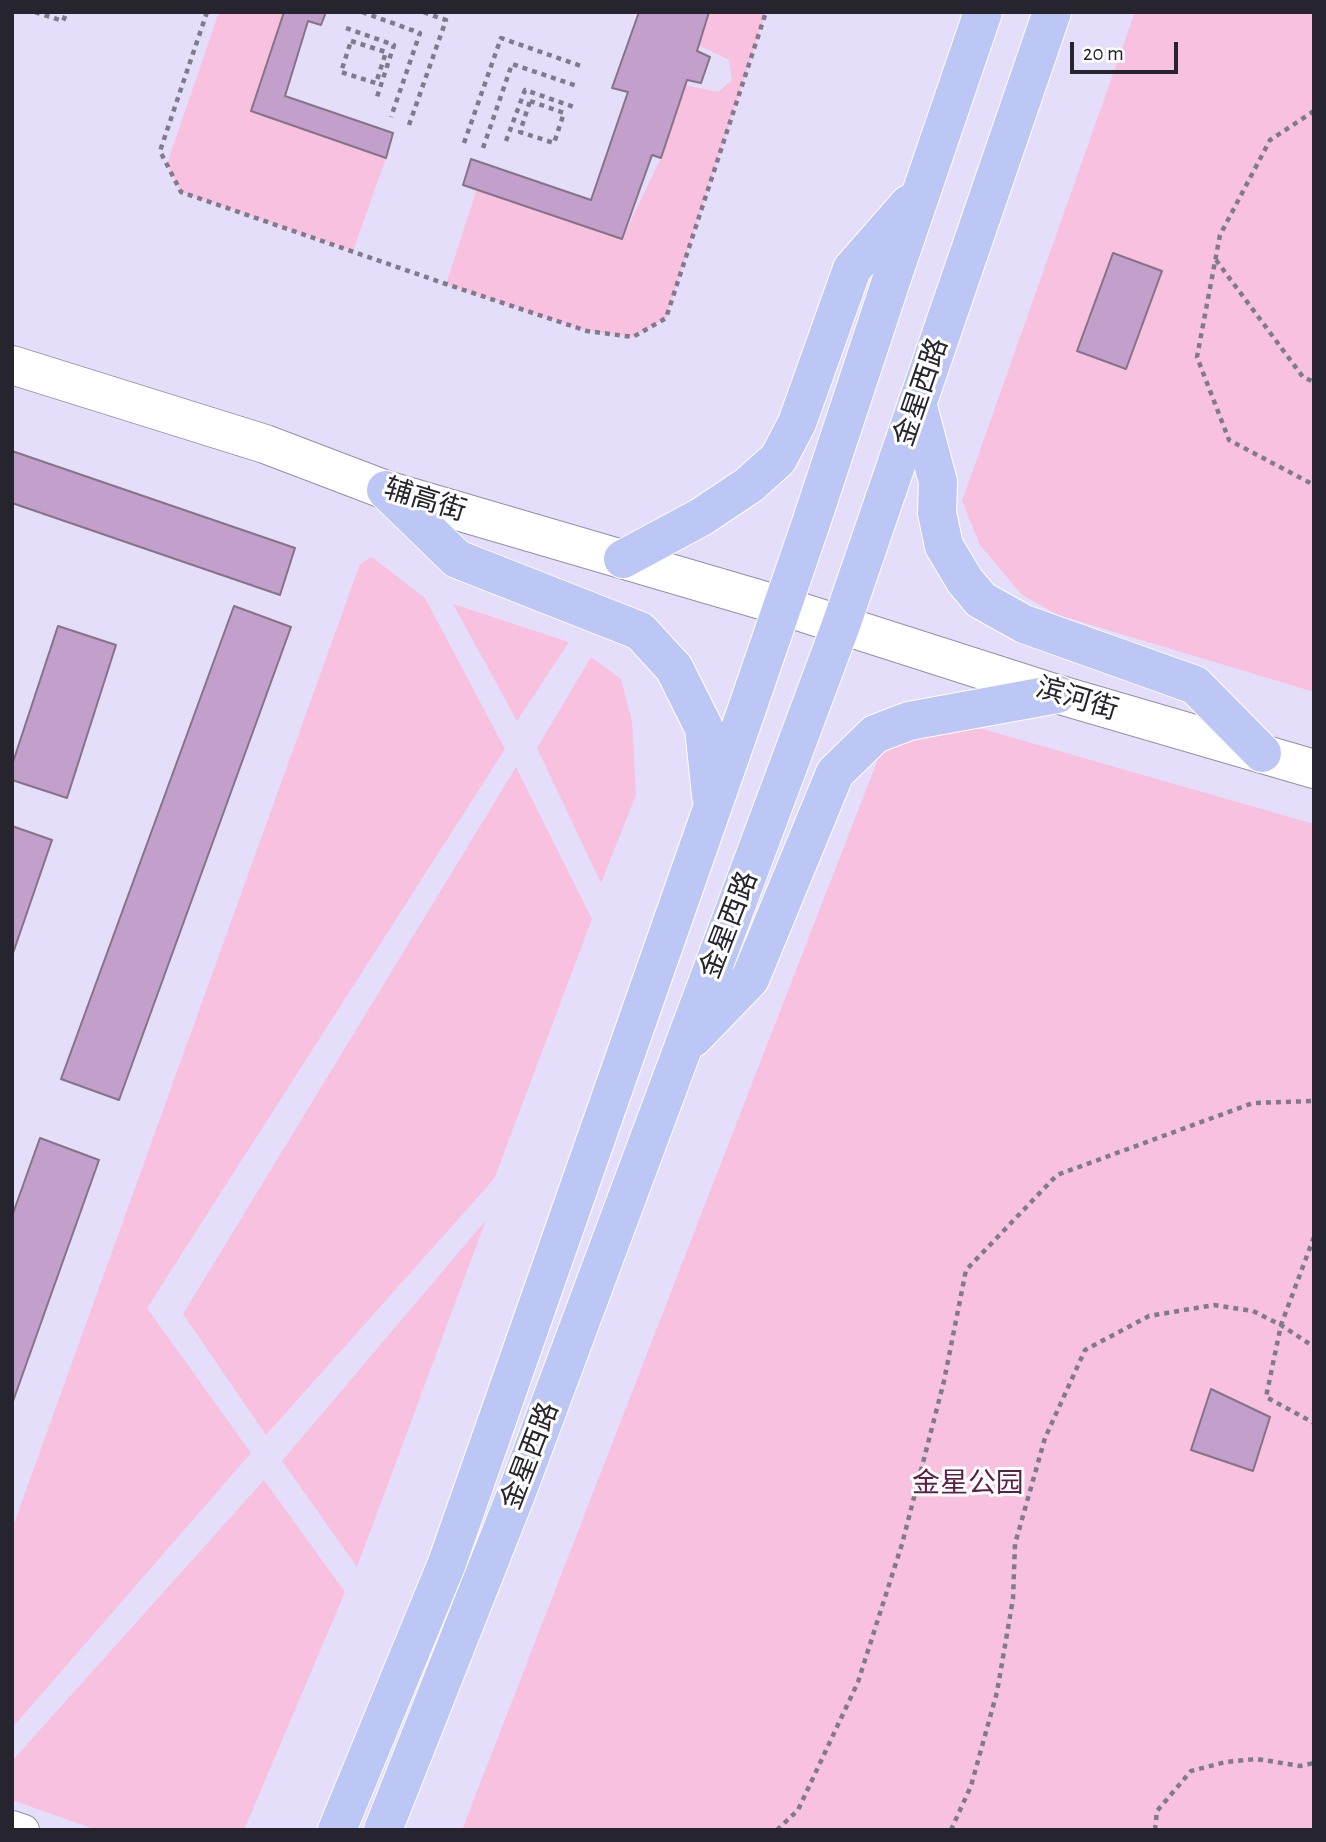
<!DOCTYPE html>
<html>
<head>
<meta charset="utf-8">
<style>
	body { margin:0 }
	#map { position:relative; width:1326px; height:1842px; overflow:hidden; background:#e5defa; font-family:"Alegreya Sans",sans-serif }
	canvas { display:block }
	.frame { position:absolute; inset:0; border:14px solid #26242e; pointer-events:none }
	.scale { position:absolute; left:1070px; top:42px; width:108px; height:32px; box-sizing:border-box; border:4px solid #26242e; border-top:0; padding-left:9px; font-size:21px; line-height:24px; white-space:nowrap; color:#26242e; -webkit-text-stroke:5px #fff; paint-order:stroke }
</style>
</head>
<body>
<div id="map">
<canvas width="1326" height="1842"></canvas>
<div class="frame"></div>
<div class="scale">20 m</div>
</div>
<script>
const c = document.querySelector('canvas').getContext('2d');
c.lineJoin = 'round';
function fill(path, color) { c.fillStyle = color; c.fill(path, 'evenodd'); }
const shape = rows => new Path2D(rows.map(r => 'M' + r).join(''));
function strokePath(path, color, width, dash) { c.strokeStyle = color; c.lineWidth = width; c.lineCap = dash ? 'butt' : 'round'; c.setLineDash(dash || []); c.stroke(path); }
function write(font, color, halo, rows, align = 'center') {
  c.font = font + ' "Alegreya Sans","Noto Sans SC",sans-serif'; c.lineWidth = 6; c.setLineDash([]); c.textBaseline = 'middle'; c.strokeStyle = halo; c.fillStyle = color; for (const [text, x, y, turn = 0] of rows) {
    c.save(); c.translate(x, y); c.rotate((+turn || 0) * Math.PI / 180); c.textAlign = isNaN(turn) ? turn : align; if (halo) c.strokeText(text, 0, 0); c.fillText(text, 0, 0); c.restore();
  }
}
fill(shape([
	[219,12,284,12,252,111,386,158,353,251,181,192,167,164],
	[709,12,766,12,666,318,633,337,587,331,446,284,477,189,622,239,661,158,685,85,718,92,732,80,729,60,698,45],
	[1135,12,1314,12,1314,692,1058,615,1022,595,980,545,962,501],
	[372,557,425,598,505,749,147,1308,251,1453,12,1728,12,1529,360,564],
	[453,604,569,642,517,721],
	[591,657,621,679,632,721,636,795,601,883,537,748],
	[899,705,1314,824,1314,1830,462,1830],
	[516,767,592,919,494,1179,266,1435,183,1314],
	[486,1220,357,1567,282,1461],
	[264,1480,345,1592,244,1830,97,1830,12,1800,12,1761]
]), '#f7c1df');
const building = shape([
	[284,12,326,12,321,25,308,21,285,96,393,133,386,158,251,111,284,12],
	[639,12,709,12,697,51,710,57,701,83,687,80,661,158,652,155,622,239,463,185,471,159,591,200,628,92,612,88,639,12],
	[1113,253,1162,271,1126,369,1077,351,1113,253],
	[12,451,295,548,280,595,12,503,12,451],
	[234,606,291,627,119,1100,61,1079,234,606],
	[58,626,116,645,67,798,12,780,12,765,58,626],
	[12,826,52,840,12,956,12,826],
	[40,1138,99,1160,12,1404,12,1216,40,1138],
	[1211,1389,1270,1417,1253,1471,1191,1450,1211,1389]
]);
fill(building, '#c39fcb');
strokePath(building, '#857388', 2);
const street = shape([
	[12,1826,24,1830]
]);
const secondary = shape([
	[12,365,265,444,386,490,782,606,1057,694,1314,769]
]);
const primary = shape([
	[917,403,938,482,937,513,944,546,965,581,981,600,1024,624,1195,685,1262,753],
	[386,490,457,559,640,631,674,668,704,728,711,795],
	[623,559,701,517,749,485,778,459,797,423,852,269,909,204],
	[693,1038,750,979,835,773,875,734,909,721,1057,694],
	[337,1830,447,1563,748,706,812,520,893,275,983,12],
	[383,1830,517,1492,841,625,1052,12]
]);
strokePath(street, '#968fa9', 32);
strokePath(secondary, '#968fa9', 40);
strokePath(primary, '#fff', 40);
strokePath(shape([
	[35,12,63,21,67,12],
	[207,12,160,151,181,192,446,284,587,331,633,337,666,318,766,12],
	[362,12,420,33,391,117],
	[346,28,394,45,377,97],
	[351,41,386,52,376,83,341,72,351,41],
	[530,101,564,113,554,143,520,132,530,101],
	[1314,111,1270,140,1220,235,1197,357,1229,440,1314,485],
	[409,125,446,20,423,12],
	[506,141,525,90,574,107],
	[464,143,501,38,581,66],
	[483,148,512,64,577,86],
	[1216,260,1303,377,1314,382],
	[1314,1237,1281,1325,1266,1397,1314,1423],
	[777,1830,798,1810,858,1682,902,1544,944,1381,966,1270,1057,1175,1253,1103,1314,1101],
	[951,1830,971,1786,997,1692,1013,1599,1015,1544,1045,1438,1085,1350,1149,1316,1214,1305,1253,1311,1281,1325,1314,1347],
	[1155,1830,1157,1811,1191,1771,1226,1762,1257,1759,1300,1766,1314,1763]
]), '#7f7b8d', 4.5, [5, 5]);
strokePath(street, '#fff', 30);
strokePath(secondary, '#fff', 38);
strokePath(primary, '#bcc7f5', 38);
write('28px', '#26242e', '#fff', [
	["金星西路",921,392,-71],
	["辅高街",425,500,17],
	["滨河街",1077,699,17],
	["金星西路",729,925,-69],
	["金星西路",530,1456,-69]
]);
write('28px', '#5c1f47', '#fff', [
	["金星公园",968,1484]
]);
</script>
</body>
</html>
